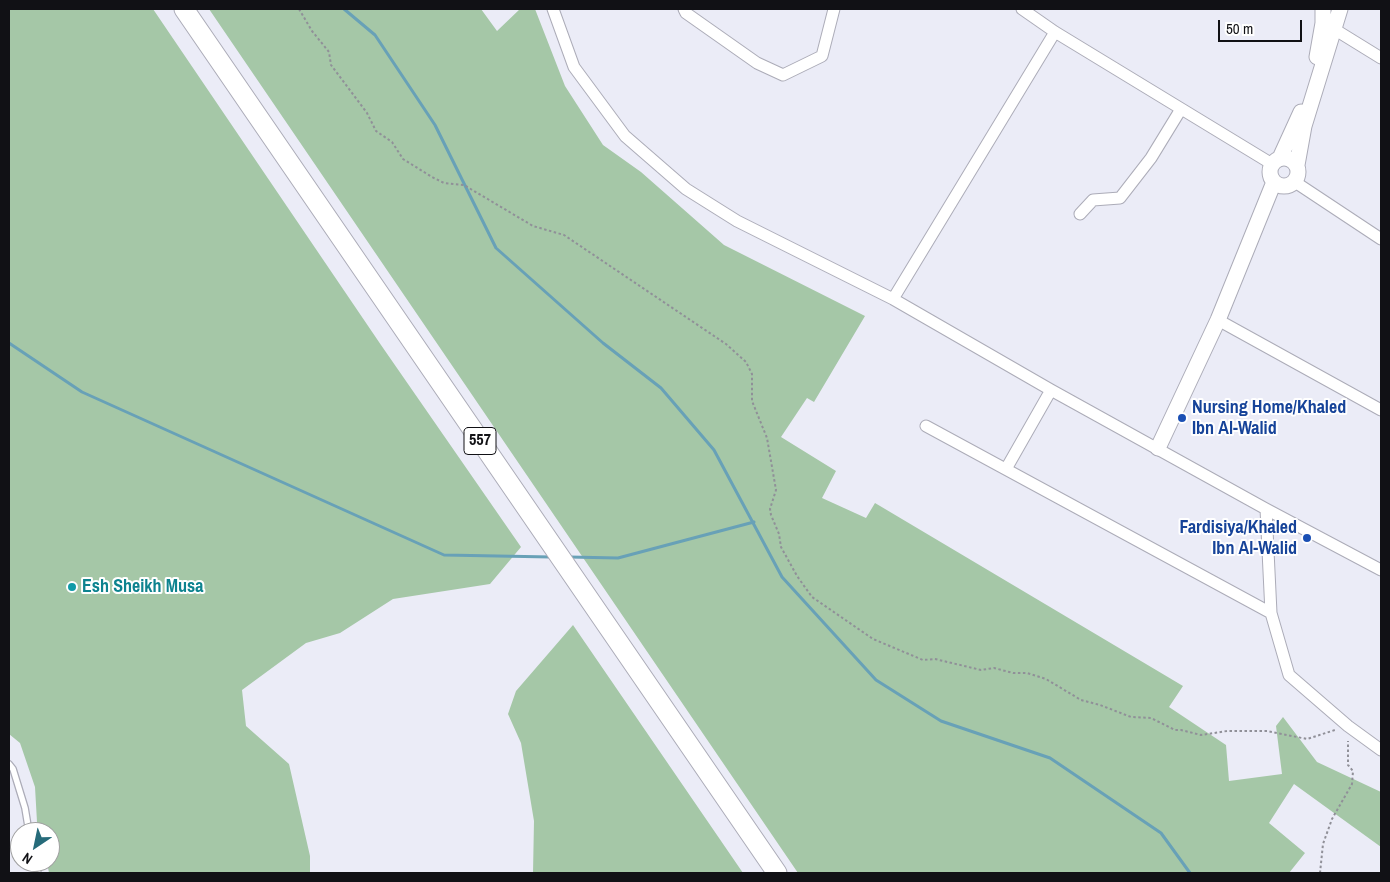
<!DOCTYPE html>
<html>
<head>
<meta charset="utf-8">
<style>
	body { margin:0 }
	#map { position:relative; width:1390px; height:882px; overflow:hidden; background:#ebecf7; font-family:"Archivo Narrow",sans-serif }
	canvas { display:block }
	.frame { position:absolute; inset:0; border:10px solid #111115; pointer-events:none }
	.north { position:absolute; left:10px; top:822px; width:50px; height:50px; box-sizing:border-box; background:#fff; border:1px solid #a0a0a1; border-radius:50%; rotate:214deg; font-size:14px; font-weight:700; line-height:20px; text-align:center; color:#111115 }
	.north::after { content:''; display:block; margin:auto; width:18px; height:22px; background:#266b7a; clip-path:polygon(50% 0,100% 100%,50% 72%,0 100%) }
	.scale { position:absolute; left:1218px; top:20px; width:84px; height:22px; box-sizing:border-box; border:2px solid #111115; border-top:0; padding-left:6px; font-size:15px; line-height:18px; white-space:nowrap; color:#111115; -webkit-text-stroke:4px #fff; paint-order:stroke }
</style>
</head>
<body>
<div id="map">
<canvas width="1390" height="882"></canvas>
<div class="frame"></div>
<div class="north">N</div>
<div class="scale">50 m</div>
</div>
<script>
const c = document.querySelector('canvas').getContext('2d');
c.lineJoin = 'round';
function fill(path, color) { c.fillStyle = color; c.fill(path, 'evenodd'); }
const shape = rows => new Path2D(rows.map(r => 'M' + r).join(''));
function strokePath(path, color, width, dash) { c.strokeStyle = color; c.lineWidth = width; c.lineCap = dash ? 'butt' : 'round'; c.setLineDash(dash || []); c.stroke(path); }
function write(font, color, halo, rows, align = 'center') {
  c.font = font + ' "Archivo Narrow",sans-serif'; c.lineWidth = 4; c.setLineDash([]); c.textBaseline = 'middle'; c.strokeStyle = halo; c.fillStyle = color; for (const [text, x, y, turn = 0] of rows) {
    c.save(); c.translate(x, y); c.rotate((+turn || 0) * Math.PI / 180); c.textAlign = isNaN(turn) ? turn : align; if (halo) c.strokeText(text, 0, 0); c.fillText(text, 0, 0); c.restore();
  }
}
fill(shape([
	[9,9,153,9,381,345,521,547,490,584,393,599,340,633,306,643,242,690,246,726,289,764,310,856,310,873,49,873,47,862,50,862,50,832,40,832,37,822,35,787,20,743,9,734],
	[209,9,481,9,497,31,520,9,535,9,565,86,603,145,641,172,724,245,865,316,814,402,807,398,781,437,836,471,822,498,866,518,875,503,1183,686,1169,707,1226,745,1229,781,1282,774,1276,726,1283,717,1317,762,1381,792,1381,847,1294,784,1269,823,1305,853,1289,873,798,873],
	[573,625,743,873,533,873,534,821,521,743,508,714,516,691]
]), '#a5c7a7');
strokePath(shape([
	[344,9,375,35,435,125,496,248,603,343,661,388,714,450,782,577,876,680,941,721,1050,758,1161,833,1190,873],
	[9,343,82,392,444,555,551,557],
	[569,557,618,558,754,522]
]), '#68a1b7', 3);
const service = shape([
	[9,764,13,769,25,808,29,832],
	[34,862,38,873]
]);
const minor = shape([
	[553,9,574,67,625,136,686,189,737,221,893,299,1051,390,1266,509,1381,570],
	[684,9,686,13,757,63,783,75,822,56,834,9],
	[1022,9,1055,32,1272,164],
	[1334,29,1381,58],
	[1295,182,1381,239],
	[1080,214,1093,200,1120,198,1151,158,1181,109],
	[893,299,1055,32],
	[1218,320,1381,410],
	[926,426,1271,613],
	[1006,469,1051,390],
	[1266,509,1271,613,1289,675,1348,726,1381,750]
]);
const tertiary = shape([
	[1317,57,1323,23,1323,9],
	'1270 172a14 14 0 1 1 28 0a14 14 0 1 1-28 0Z',
	[1280,158,1301,112],
	[1297,165,1304,126,1340,9],
	[1158,448,1218,320,1274,182]
]);
const primary = shape([
	[184,9,777,873]
]);
strokePath(service, '#acacb8', 8);
strokePath(minor, '#acacb8', 13);
strokePath(tertiary, '#acacb8', 17);
strokePath(primary, '#acacb8', 21);
strokePath(shape([
	[299,9,312,31,329,52,331,65,367,113,376,131,392,142,403,159,432,177,444,183,464,185,533,226,564,235,726,344,746,362,752,374,752,401,767,438,776,490,770,509,771,515,779,534,781,547,797,576,812,597,873,639,923,660,935,659,981,670,994,668,1013,673,1027,673,1046,679,1081,700,1100,705,1131,717,1151,718,1175,730,1181,730,1201,735,1227,731,1267,731,1307,739,1335,730],
	[1320,873,1323,844,1332,819,1352,784,1353,771,1348,765,1348,741]
]), '#909098', 2, [2.5, 2.5]);
strokePath(service, '#fff', 5.5);
strokePath(minor, '#fff', 11);
strokePath(tertiary, '#fff', 15);
strokePath(primary, '#fff', 19);
for (const [x, y, r, color] of [
	[1182,418,5,"#1a4fb4"],
	[1307,538,5,"#1a4fb4"],
	[72,587,5,"#0f9aa8"]
]) { const dot = new Path2D(); dot.arc(x, y, r, 0, 2 * Math.PI); c.fillStyle = color; c.fill(dot); strokePath(dot, '#fff', 2); }
for (const [x, y, w] of [
	[480,441,32]
]) { const box = new Path2D(); box.roundRect(x - w / 2, y - 13.5, w, 27, 4); c.fillStyle = '#fff'; c.fill(box); strokePath(box, '#111115', 1); }
write('bold 16px', '#111115', null, [
	["557",480,441]
]);
write('bold 18px', '#164399', '#fff', [
	["Nursing Home/Khaled",1192,408],
	["Ibn Al-Walid",1192,429],
	["Fardisiya/Khaled",1297,528,"right"],
	["Ibn Al-Walid",1297,549,"right"]
], 'left');
write('bold 18px', '#0d838f', '#fff', [
	["Esh Sheikh Musa",82,587]
], 'left');
</script>
</body>
</html>
